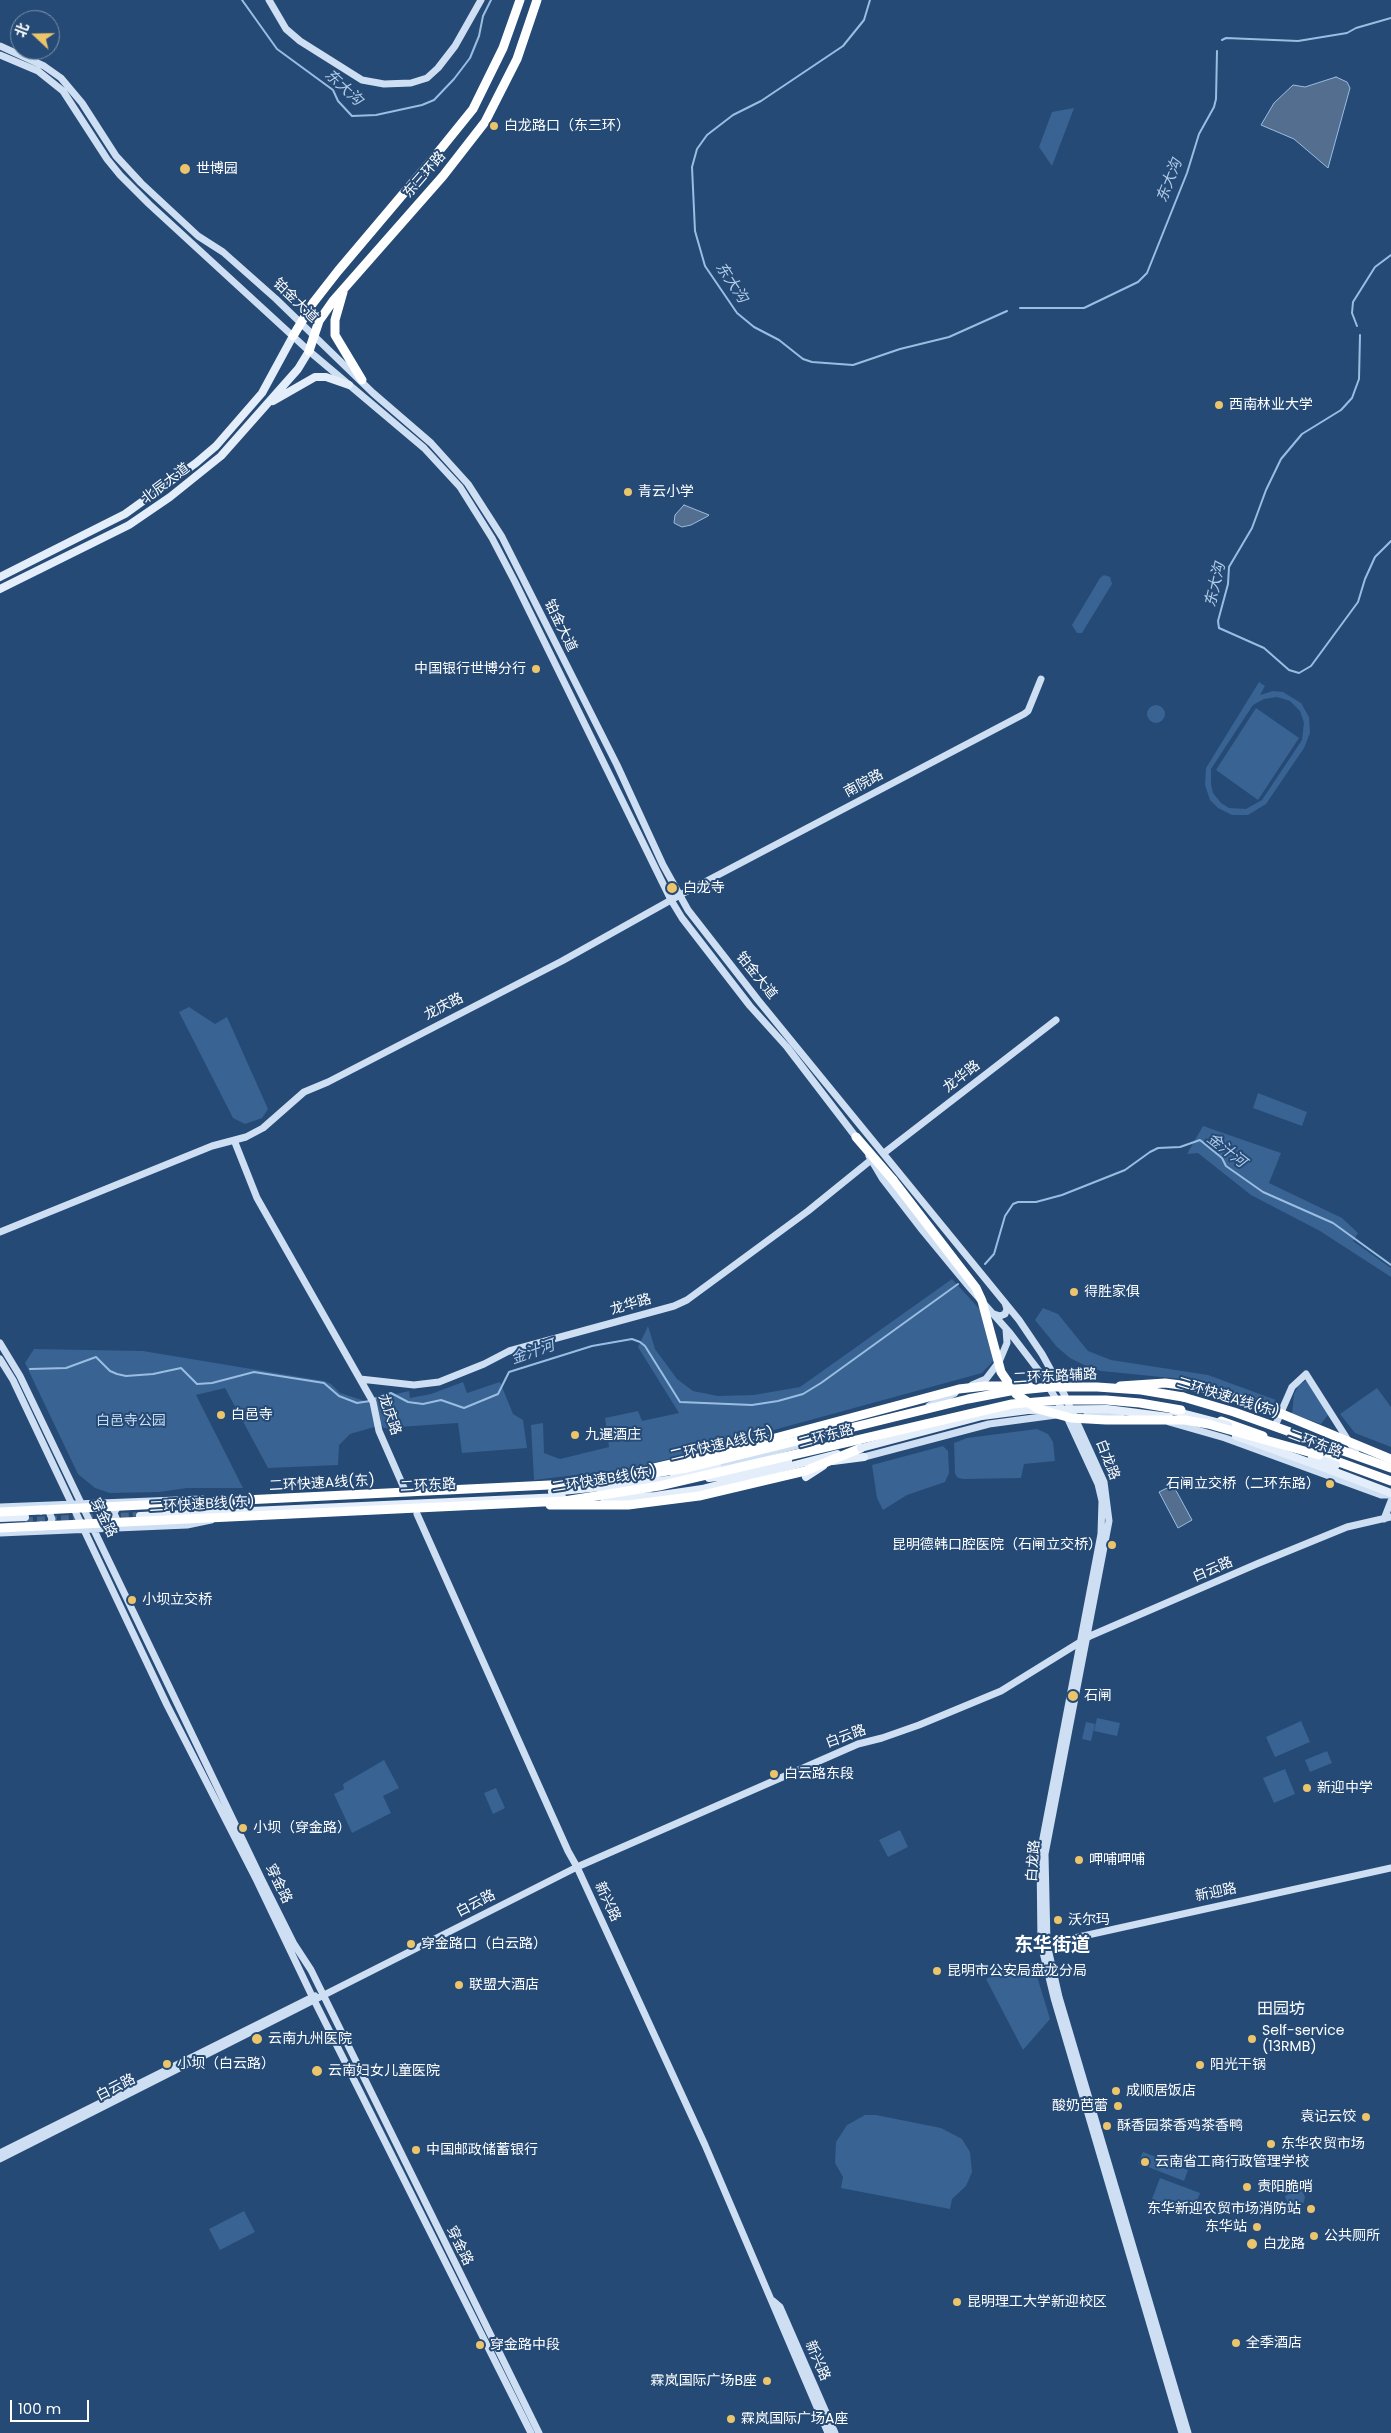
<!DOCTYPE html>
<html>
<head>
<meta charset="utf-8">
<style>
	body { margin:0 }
	#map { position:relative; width:1391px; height:2433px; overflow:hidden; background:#254a75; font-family:Poppins,"Noto Sans SC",sans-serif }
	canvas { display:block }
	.north { position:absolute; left:10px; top:10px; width:50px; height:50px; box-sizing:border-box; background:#254a75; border:1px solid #7c92ac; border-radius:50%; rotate:291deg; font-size:14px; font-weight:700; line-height:20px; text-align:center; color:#fff }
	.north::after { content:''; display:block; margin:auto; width:18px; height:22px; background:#ebc46b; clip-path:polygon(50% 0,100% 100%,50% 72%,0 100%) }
	.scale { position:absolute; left:10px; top:2400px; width:79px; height:22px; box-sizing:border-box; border:2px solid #fff; border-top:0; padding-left:6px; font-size:15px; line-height:18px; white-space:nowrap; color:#fff; -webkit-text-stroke:4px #254a75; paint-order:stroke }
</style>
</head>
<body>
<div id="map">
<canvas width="1391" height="2433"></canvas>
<div class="north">北</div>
<div class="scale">100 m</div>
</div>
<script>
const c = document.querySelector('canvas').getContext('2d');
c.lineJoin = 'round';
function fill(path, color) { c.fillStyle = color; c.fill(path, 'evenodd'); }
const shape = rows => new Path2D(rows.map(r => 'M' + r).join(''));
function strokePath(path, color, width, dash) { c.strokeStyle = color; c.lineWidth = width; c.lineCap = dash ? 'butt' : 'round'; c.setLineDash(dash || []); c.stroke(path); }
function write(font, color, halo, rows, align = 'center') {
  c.font = font + ' Poppins,"Noto Sans SC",sans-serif'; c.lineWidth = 4; c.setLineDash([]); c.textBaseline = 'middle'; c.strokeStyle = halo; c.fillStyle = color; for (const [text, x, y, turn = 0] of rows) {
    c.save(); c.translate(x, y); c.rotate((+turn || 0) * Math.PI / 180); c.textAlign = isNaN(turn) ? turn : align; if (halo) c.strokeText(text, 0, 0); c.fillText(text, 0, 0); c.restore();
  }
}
fill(shape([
	[1074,108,1052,166,1039,147,1052,112],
	[1104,575,1110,577,1112,584,1082,633,1077,633,1072,625,1100,578],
	[1259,682,1265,686,1260,695,1273,691,1283,692,1301,703,1309,717,1310,733,1304,748,1266,804,1248,815,1232,815,1218,808,1210,800,1205,785,1206,768],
	[1277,697,1290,701,1300,711,1304,723,1302,740,1262,800,1246,809,1229,808,1221,803,1213,793,1211,784,1211,769,1253,705,1264,699],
	'1147 714a9 9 0 1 1 18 0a9 9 0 1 1-18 0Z',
	[1256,708,1299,738,1258,800,1216,770],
	[189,1007,215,1024,227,1017,268,1109,262,1118,245,1124,233,1118,179,1012],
	[1258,1093,1307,1112,1302,1126,1253,1108],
	[1203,1126,1281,1153,1269,1183,1342,1218,1358,1233,1353,1241,1391,1268,1391,1277,1320,1231,1251,1195,1198,1153,1187,1154],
	[952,1279,985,1315,996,1358,982,1373,635,1468,534,1480,531,1425,543,1423,544,1453,560,1459,609,1447,605,1418,638,1411,642,1421,679,1413,638,1347,648,1326,655,1349,677,1379,693,1391,718,1396,754,1395,800,1387],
	[1043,1308,1058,1314,1088,1351,1111,1360,1208,1375,1276,1400,1274,1406,1202,1381,1101,1371,1084,1365,1070,1358,1057,1347,1035,1320],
	[34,1349,143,1351,324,1381,331,1384,340,1393,365,1401,409,1391,410,1398,431,1394,463,1382,467,1393,500,1382,513,1414,523,1420,527,1448,462,1453,458,1423,384,1428,381,1425,350,1434,339,1445,338,1465,268,1468,225,1388,196,1395,243,1488,187,1488,159,1492,110,1493,95,1488,78,1474,25,1363],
	[1307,1380,1328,1415,1321,1424,1292,1414,1294,1394,1299,1385],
	[1377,1388,1391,1407,1391,1447,1355,1433,1340,1414],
	[1037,1429,1048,1434,1053,1442,1055,1461,1024,1464,1021,1478,964,1479,958,1478,955,1474,954,1443,967,1438],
	[943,1446,948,1451,949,1473,945,1482,907,1495,883,1510,877,1498,872,1465],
	[1097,1718,1120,1723,1117,1736,1094,1731],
	[1301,1721,1310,1742,1275,1757,1266,1737],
	[1086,1722,1095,1724,1091,1741,1082,1739],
	[1327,1751,1332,1763,1310,1772,1305,1760],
	[384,1760,399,1788,383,1796,391,1813,352,1833,334,1794,344,1789,343,1784],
	[1285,1769,1295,1794,1274,1803,1263,1778],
	[496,1788,505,1808,493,1814,484,1793],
	[900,1830,908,1847,888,1857,879,1840],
	[1017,1963,1033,1963,1050,2019,1023,2050,986,1979],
	[865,2115,876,2115,941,2128,962,2139,970,2152,972,2172,966,2186,952,2199,950,2209,841,2188,843,2177,835,2163,836,2142,847,2125],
	[1143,2152,1188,2170,1184,2181,1138,2163],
	[1160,2178,1200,2193,1192,2214,1152,2199],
	[1301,2188,1305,2197,1304,2202,1297,2208,1290,2210,1285,2196],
	[244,2211,255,2232,220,2250,209,2229]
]), '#396393');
const water = shape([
	[1336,77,1347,82,1350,88,1328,168,1294,139,1261,125,1274,103,1293,85,1305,87,1336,77],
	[684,505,709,515,708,516,691,525,682,527,674,523,675,515,684,505],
	[1173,1485,1192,1520,1178,1528,1159,1492,1173,1485]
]);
fill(water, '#536e8e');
strokePath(water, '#9abde2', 1);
strokePath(shape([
	[242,0,277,49,333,90,338,101,352,116,376,115,422,105,434,100,454,79,470,58,479,36,483,16,491,0],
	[870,0,864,20,843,46,761,101,733,115,707,135,697,149,692,167,695,231,705,266,737,313,754,327,779,340,803,359,812,362,853,365,900,349,949,337,1007,311],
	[1222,40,1226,38,1298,41,1347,33,1356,28,1391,18],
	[1020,308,1084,308,1138,282,1147,273,1187,173,1199,134,1214,107,1216,99,1217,51],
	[1357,326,1352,313,1353,302,1375,267,1391,255],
	[1360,335,1359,379,1352,398,1341,410,1302,434,1281,459,1266,490,1252,528,1229,567,1228,584,1218,621,1219,628,1264,648,1289,670,1299,673,1311,666,1358,602,1365,579,1375,557,1391,541],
	[985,1264,994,1254,1005,1216,1013,1204,1018,1202,1036,1202,1062,1195,1125,1170,1150,1152,1158,1148,1180,1147,1200,1140,1222,1158,1226,1166,1263,1192,1333,1223,1391,1265],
	[30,1369,66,1368,96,1357,110,1371,117,1374,126,1376,153,1374,181,1368,197,1384,212,1383,254,1372,324,1383,339,1396,357,1403,370,1401],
	[374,1399,391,1393,408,1402,423,1404,441,1400,464,1408,498,1394,509,1372,592,1346,632,1339,640,1342,645,1346,680,1402,752,1405,778,1401,803,1394,821,1383,958,1284]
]), '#9abde2', 2);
strokePath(shape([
	[25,1521,140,1516]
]), '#46658a', 8, [8, 4]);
strokePath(shape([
	[269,0,286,29,300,41,362,80,384,84,411,83,427,78,438,68,455,46,481,0],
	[0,46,44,66,61,78,82,103,116,156,141,183,198,236,223,252,276,299,373,393,431,443,468,484,502,537,617,765,663,865,688,910,758,1000,1019,1320,1042,1354,1064,1394,1104,1482,1109,1521,1045,1854,1047,1944,1059,1997,1188,2433],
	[0,55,38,71,63,91,107,159,120,175,149,204,309,351,424,448,460,487,492,538,515,582,671,900,682,918,750,1006,787,1047,859,1141],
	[234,1140,257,1198,373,1402,379,1431,404,1488],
	[884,1153,1056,1020],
	[869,1156,882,1178,923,1231,970,1288,1010,1333,1039,1371,1067,1417,1098,1484,1102,1501,1101,1534,1040,1854,1041,1944,1054,1998,1182,2433],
	[0,1232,212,1146,246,1137,263,1128,304,1092,328,1082,562,961,680,895,1024,714,1028,711,1041,679],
	[994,1314,1000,1316,1005,1314,1007,1309,1005,1303],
	[0,1343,20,1376,261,1878,294,1944,311,1970,539,2433],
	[0,1359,13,1380,167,1705,257,1881,312,1996,531,2433],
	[360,1379,414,1385,439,1382,484,1364,509,1351,674,1306,687,1300,808,1211,871,1160],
	[972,1385,986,1379,999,1362,1007,1343,1006,1329],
	[929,1406,955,1393],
	[1087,1415,1121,1416],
	[1169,1422,1225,1438,1381,1495,1391,1495],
	[1275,1426,1292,1387,1306,1374,1358,1456],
	[864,1457,989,1424,1056,1415],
	[717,1466,810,1442],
	[220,1503,239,1507],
	[0,1507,202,1499],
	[47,1507,52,1519,48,1529],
	[417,1514,568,1851,577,1867,705,2145,828,2433],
	[1384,1519,1391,1501],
	[119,1525,114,1513,119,1504],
	[0,1533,187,1525,211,1520],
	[1047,1944,1391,1868],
	[0,2153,315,1996],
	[0,2159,577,1867,858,1744,882,1738,919,1725,1001,1691,1090,1636,1259,1563,1347,1527,1391,1517],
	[773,2301,780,2307,835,2433]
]), '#cedff3', 7);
strokePath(shape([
	[273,401,315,377,326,377,349,385],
	[0,577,125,514,196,463,216,446,262,393,293,336],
	[0,589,129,525,170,497,221,456,298,369,309,351],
	[833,1461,864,1457],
	[1333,1471,1391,1493],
	[806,1477,823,1466],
	[673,1478,717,1466],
	[709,1478,738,1474,788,1460],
	[552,1492,677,1479],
	[604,1498,655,1496,702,1489,837,1454],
	[140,1516,562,1497],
	[0,1518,25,1517]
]), '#e4eefb', 8);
strokePath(shape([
	[343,292,335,320,335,335,362,380],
	[293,336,313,303,338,271,431,161,473,109,503,48,520,0],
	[309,351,319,321,333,301,443,176,485,122,517,59,537,0],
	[856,1137,893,1180],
	[1120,1386,1165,1383,1204,1388],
	[1183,1397,1234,1412,1391,1468],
	[1221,1421,1263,1436],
	[1328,1458,1391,1481],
	[628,1474,715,1454,959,1389,985,1386,1029,1386],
	[550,1505,628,1505,699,1496,805,1471,861,1448],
	[0,1512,41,1510],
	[0,1528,41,1526]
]), '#fff', 9);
strokePath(shape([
	[1174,1411,1228,1425],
	[1236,1436,1333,1471],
	[861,1448,982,1416,1028,1410,1107,1409,1169,1417],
	[1312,1456,1336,1465]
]), '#e4eefb', 8);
strokePath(shape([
	[893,1180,976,1288,982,1301,1001,1372,1016,1394,1038,1409,1071,1418,1106,1420,1185,1420,1208,1424,1319,1455],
	[1204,1388,1265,1407,1391,1459],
	[41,1510,590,1483,687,1468,968,1399,1010,1391,1050,1387,1097,1387,1141,1390,1183,1397],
	[41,1526,564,1501,659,1486,1012,1404,1060,1400,1106,1400,1140,1403,1181,1410]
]), '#fff', 9);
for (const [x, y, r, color] of [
	[494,126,5,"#ebc46b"],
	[185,169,6,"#ebc46b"],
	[1219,405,5,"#ebc46b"],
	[628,492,5,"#ebc46b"],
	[536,669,5,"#ebc46b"],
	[672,888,6,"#ebc46b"],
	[1074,1292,5,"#ebc46b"],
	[221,1415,5,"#ebc46b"],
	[575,1435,5,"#ebc46b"],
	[1330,1484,5,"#ebc46b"],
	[1112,1545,5,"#ebc46b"],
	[132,1600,5,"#ebc46b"],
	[1073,1696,6,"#ebc46b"],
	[774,1774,5,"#ebc46b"],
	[1307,1788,5,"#ebc46b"],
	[243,1828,5,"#ebc46b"],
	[1079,1860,5,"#ebc46b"],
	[1058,1920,5,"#ebc46b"],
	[411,1944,5,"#ebc46b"],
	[937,1971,5,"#ebc46b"],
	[459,1985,5,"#ebc46b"],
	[257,2039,6,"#ebc46b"],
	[1252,2039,5,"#ebc46b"],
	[167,2064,5,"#ebc46b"],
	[1200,2065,5,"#ebc46b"],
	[317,2071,6,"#ebc46b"],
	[1116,2091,5,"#ebc46b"],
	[1118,2106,5,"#ebc46b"],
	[1366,2117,5,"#ebc46b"],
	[1107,2126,5,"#ebc46b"],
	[1271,2144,5,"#ebc46b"],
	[416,2150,5,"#ebc46b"],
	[1145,2162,5,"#ebc46b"],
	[1247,2187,5,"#ebc46b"],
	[1311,2209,5,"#ebc46b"],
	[1257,2227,5,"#ebc46b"],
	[1314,2236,5,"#ebc46b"],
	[1252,2244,6,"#ebc46b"],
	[957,2302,5,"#ebc46b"],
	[1236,2343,5,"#ebc46b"],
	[480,2345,5,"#ebc46b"],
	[767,2381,5,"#ebc46b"],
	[731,2419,5,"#ebc46b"]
]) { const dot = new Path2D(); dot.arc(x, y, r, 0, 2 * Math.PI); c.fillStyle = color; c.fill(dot); strokePath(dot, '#254a75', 2); }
write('14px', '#fff', '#254a75', [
	["白龙路口（东三环）",504,126],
	["世博园",196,169],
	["西南林业大学",1229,405],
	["青云小学",638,492],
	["中国银行世博分行",526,669,"right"],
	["白龙寺",683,888],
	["得胜家俱",1084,1292],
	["白邑寺",231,1415],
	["九暹酒庄",585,1435],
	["石闸立交桥（二环东路）",1320,1484,"right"],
	["昆明德韩口腔医院（石闸立交桥）",1102,1545,"right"],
	["小坝立交桥",142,1600],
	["石闸",1084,1696],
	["白云路东段",784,1774],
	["新迎中学",1317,1788],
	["小坝（穿金路）",253,1828],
	["呷哺呷哺",1089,1860],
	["沃尔玛",1068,1920],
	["穿金路口（白云路）",421,1944],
	["昆明市公安局盘龙分局",947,1971],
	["联盟大酒店",469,1985],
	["Self-service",1262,2031],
	["(13RMB)",1262,2047],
	["云南九州医院",268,2039],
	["小坝（白云路）",177,2064],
	["阳光干锅",1210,2065],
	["云南妇女儿童医院",328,2071],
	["成顺居饭店",1126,2091],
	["酸奶芭蕾",1108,2106,"right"],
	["袁记云饺",1356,2117,"right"],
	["酥香园茶香鸡茶香鸭",1117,2126],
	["东华农贸市场",1281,2144],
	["中国邮政储蓄银行",426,2150],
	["云南省工商行政管理学校",1155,2162],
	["责阳脆哨",1257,2187],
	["东华新迎农贸市场消防站",1301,2209,"right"],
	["东华站",1247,2227,"right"],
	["公共厕所",1324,2236],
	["白龙路",1263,2244],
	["昆明理工大学新迎校区",967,2302],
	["全季酒店",1246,2343],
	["穿金路中段",490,2345],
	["霖岚国际广场B座",757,2381,"right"],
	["霖岚国际广场A座",741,2419]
], 'left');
write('14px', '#fff', '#254a75', [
	["东三环路",425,175,-49],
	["铂金大道",295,301,44],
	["北辰大道",166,484,-37],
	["铂金大道",560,626,64],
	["南院路",864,784,-28],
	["铂金大道",756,976,51],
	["龙庆路",444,1007,-27],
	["龙华路",962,1077,-38],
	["龙华路",631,1305,-16],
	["二环东路辅路",1055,1377,-3],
	["二环快速A线(东)",1228,1398,17],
	["龙庆路",389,1415,71],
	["二环东路",826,1437,-15],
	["二环东路",1315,1444,20],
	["二环快速A线(东)",722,1445,-13],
	["白龙路",1107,1460,69],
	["二环快速B线(东)",604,1480,-9],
	["二环快速A线(东)",322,1484,-3],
	["二环东路",428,1486,-3],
	["二环快速B线(东)",202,1505,-3],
	["穿金路",103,1518,64],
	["白云路",1213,1570,-23],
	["白云路",846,1737,-20],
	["白龙路",1034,1861,-86],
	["穿金路",278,1884,64],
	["新迎路",1216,1893,-12],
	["新兴路",607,1902,65],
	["白云路",476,1904,-27],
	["白云路",116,2088,-27],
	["穿金路",459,2246,64],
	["新兴路",817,2361,67]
]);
write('14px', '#c8dcf2', '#254a75', [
	["白邑寺公园",131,1421]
]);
write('italic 15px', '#b1ccea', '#254a75', [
	["东大沟",343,88,43],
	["东大沟",1170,181,-69],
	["东大沟",731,283,56],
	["东大沟",1216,585,-77],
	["金汁河",1226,1151,38],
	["金汁河",533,1353,-19]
]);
write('16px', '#fff', '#254a75', [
	["田园坊",1281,2010]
]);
write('bold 19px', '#fff', '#254a75', [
	["东华街道",1052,1946]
]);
</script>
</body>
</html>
